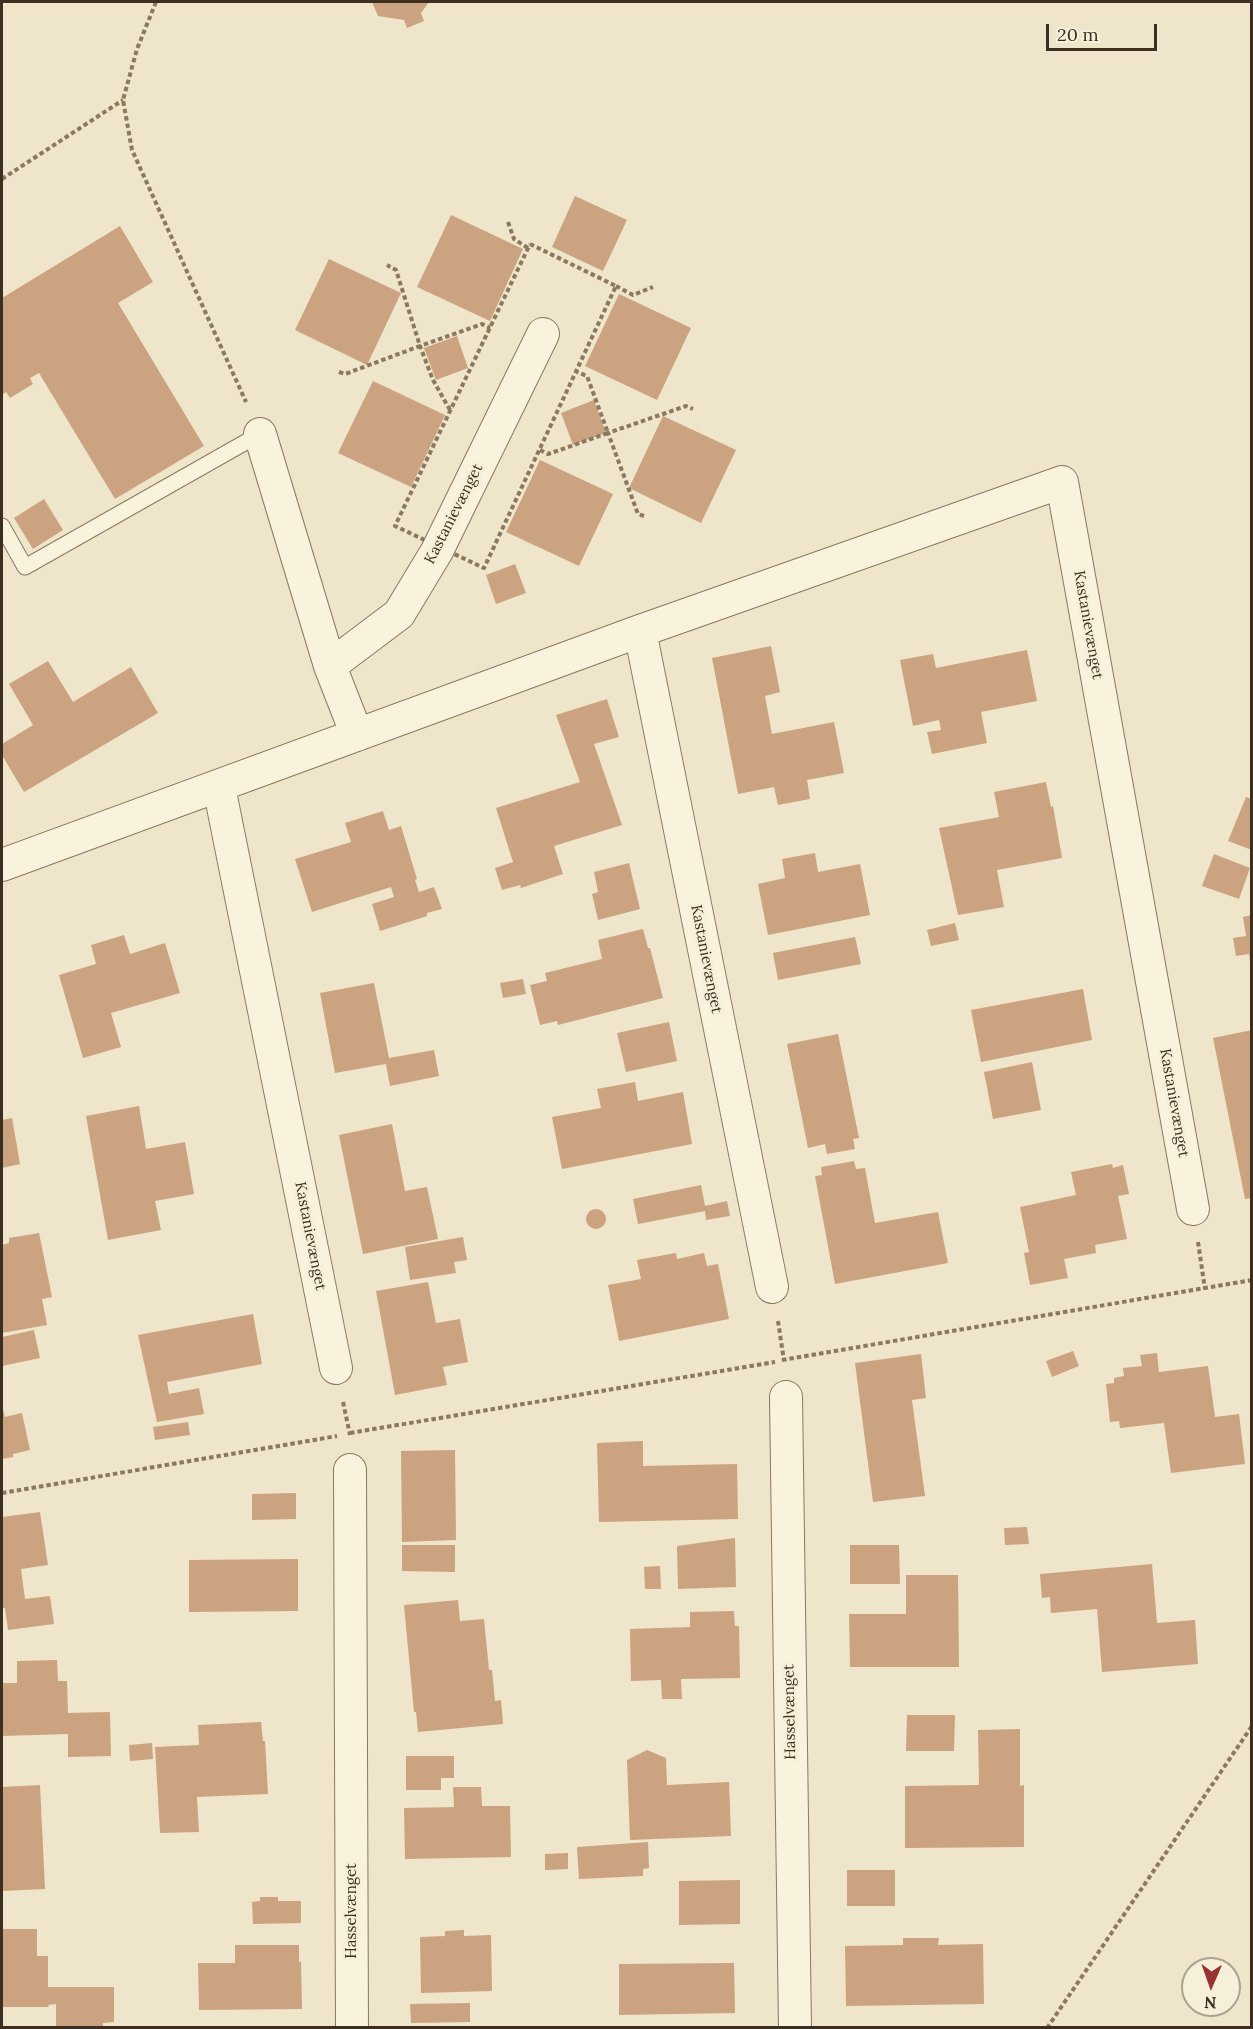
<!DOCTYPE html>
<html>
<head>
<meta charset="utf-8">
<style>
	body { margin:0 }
	#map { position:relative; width:1253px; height:2029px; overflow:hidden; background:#eee5ca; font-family:Lora,serif }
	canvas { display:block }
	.frame { position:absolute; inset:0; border:3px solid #3c2f21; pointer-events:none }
	.north { position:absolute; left:1181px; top:1957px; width:60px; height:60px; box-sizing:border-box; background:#f6efd9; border:2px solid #aca28f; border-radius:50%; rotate:182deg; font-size:16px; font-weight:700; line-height:24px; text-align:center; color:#3c2f21 }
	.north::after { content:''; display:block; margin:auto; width:21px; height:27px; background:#99332f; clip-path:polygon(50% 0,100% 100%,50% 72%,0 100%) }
	.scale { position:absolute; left:1046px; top:24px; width:111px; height:27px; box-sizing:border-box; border:3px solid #3c2f21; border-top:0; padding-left:8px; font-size:18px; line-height:21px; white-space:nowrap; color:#3c2f21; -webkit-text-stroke:4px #f6efd9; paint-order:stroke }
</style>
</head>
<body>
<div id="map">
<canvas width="1253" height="2029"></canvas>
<div class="frame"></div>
<div class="north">N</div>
<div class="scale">20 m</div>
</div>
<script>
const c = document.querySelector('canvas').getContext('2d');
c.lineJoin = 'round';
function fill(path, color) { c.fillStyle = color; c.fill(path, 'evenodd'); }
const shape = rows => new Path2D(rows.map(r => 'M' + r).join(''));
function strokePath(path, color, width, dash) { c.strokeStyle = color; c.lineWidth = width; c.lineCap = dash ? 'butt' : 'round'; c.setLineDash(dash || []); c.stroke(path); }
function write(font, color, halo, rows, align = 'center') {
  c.font = font + ' Lora,serif'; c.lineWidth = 6; c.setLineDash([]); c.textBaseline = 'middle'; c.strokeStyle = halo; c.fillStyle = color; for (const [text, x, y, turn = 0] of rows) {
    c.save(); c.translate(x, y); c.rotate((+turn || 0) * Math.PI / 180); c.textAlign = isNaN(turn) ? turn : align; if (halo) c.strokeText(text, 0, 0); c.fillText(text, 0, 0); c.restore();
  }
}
fill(shape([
	[372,2,429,2,421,13,424,21,407,28,404,20,378,16],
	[575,196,627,220,603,271,552,247],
	[451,215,523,249,490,321,417,287],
	[120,226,153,282,118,303,204,446,115,499,39,373,30,378,33,384,10,398,6,392,2,395,2,298],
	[329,259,401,293,367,365,295,330],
	[619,294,691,328,657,400,585,366],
	[457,336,468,368,436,380,424,348],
	[373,381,445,415,411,487,338,453],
	[594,400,606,433,573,445,561,413],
	[663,416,736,450,701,523,629,488],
	[540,460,613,494,579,566,506,532],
	[44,499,63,530,33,549,14,518],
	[515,564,526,593,496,604,486,575],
	[771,646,780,692,765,696,772,734,834,722,844,773,807,780,810,799,778,805,774,787,738,794,712,658],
	[1027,650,1037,701,981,712,987,743,932,754,927,732,941,730,939,720,913,726,900,660,933,654,936,668],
	[48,661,73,702,131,667,158,713,24,792,2,755,2,744,33,725,9,684],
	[607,699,619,737,594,744,622,825,554,846,563,874,521,888,520,885,502,890,495,868,513,862,496,808,580,782,556,715],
	[1046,782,1051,807,1053,806,1062,858,997,870,1004,907,958,915,939,828,999,817,994,792],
	[1246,797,1252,799,1252,850,1228,841],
	[383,811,389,830,401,826,417,879,415,880,419,892,434,887,442,909,427,913,427,916,380,931,372,904,394,897,391,887,312,912,295,859,351,842,345,823],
	[815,853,818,872,860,864,870,915,768,935,758,884,785,878,782,859],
	[1214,854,1250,868,1239,899,1202,886],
	[629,863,640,909,598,920,592,894,598,892,594,872],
	[1252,915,1252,962,1250,962,1249,954,1236,956,1233,938,1246,936,1243,917],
	[955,923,959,940,931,946,927,930],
	[643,929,648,948,650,948,663,998,558,1025,557,1021,540,1025,530,985,547,981,545,973,602,959,598,940],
	[124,935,130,954,165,943,180,993,111,1013,121,1047,83,1058,59,975,96,964,91,945],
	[855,937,861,964,778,980,773,953],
	[523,979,526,994,503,998,500,983],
	[374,983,389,1058,434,1050,439,1076,390,1086,386,1064,335,1073,320,993],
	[1083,989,1092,1040,981,1062,971,1010],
	[669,1022,677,1061,626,1072,617,1033],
	[1252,1030,1252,1198,1245,1199,1213,1038],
	[838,1034,859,1138,853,1139,855,1149,827,1154,825,1144,808,1148,787,1044],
	[1032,1062,1041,1110,993,1119,984,1072],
	[635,1082,638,1101,683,1092,692,1144,562,1169,552,1117,601,1108,597,1089],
	[139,1106,146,1149,185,1142,194,1194,155,1201,161,1230,108,1240,86,1116],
	[12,1118,20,1164,2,1168,2,1120],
	[392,1124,405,1191,427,1187,438,1239,363,1254,339,1135],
	[854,1161,856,1169,865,1168,875,1223,938,1212,948,1263,835,1284,815,1176,822,1175,821,1167],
	[1112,1164,1113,1168,1123,1165,1129,1194,1118,1196,1127,1239,1095,1245,1096,1253,1064,1259,1068,1278,1030,1285,1024,1253,1029,1252,1020,1207,1076,1195,1071,1172],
	[701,1185,705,1206,727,1201,730,1216,706,1220,705,1211,638,1224,633,1199],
	'586 1219a10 10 0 1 1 20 0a10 10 0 1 1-20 0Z',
	[39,1233,52,1297,42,1299,47,1325,2,1333,2,1245,9,1243,9,1238],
	[463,1237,467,1260,454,1262,456,1273,410,1280,405,1247],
	[676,1253,677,1259,704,1253,707,1266,718,1264,729,1319,619,1341,608,1285,641,1279,637,1260],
	[428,1282,436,1323,460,1319,468,1362,443,1367,447,1385,395,1395,376,1291],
	[253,1314,262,1364,167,1382,169,1394,199,1388,204,1414,157,1422,138,1335],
	[34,1330,40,1358,2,1366,2,1337],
	[1073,1351,1079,1366,1052,1377,1046,1361],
	[1157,1353,1159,1372,1208,1366,1215,1417,1239,1414,1245,1464,1171,1473,1164,1423,1120,1428,1119,1421,1110,1422,1106,1384,1114,1383,1114,1378,1124,1376,1123,1368,1142,1366,1140,1355],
	[921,1354,926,1398,912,1400,925,1496,873,1502,855,1363],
	[2,1405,5,1417,22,1413,30,1450,13,1454,13,1457,2,1459],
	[188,1422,190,1435,155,1440,153,1427],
	[643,1441,643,1466,737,1464,738,1519,599,1522,597,1443],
	[455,1450,456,1540,402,1542,401,1451],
	[296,1493,296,1519,252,1520,252,1494],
	[40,1512,48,1565,21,1569,25,1599,50,1596,54,1624,8,1630,5,1608,2,1608,2,1517],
	[1027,1527,1029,1544,1005,1545,1004,1528],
	[735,1538,736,1587,678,1589,677,1546],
	[402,1545,455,1545,455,1572,402,1571],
	[850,1545,899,1545,900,1584,850,1584],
	[298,1559,298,1611,189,1612,189,1560],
	[1152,1564,1157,1623,1195,1620,1198,1664,1102,1672,1097,1609,1051,1613,1050,1597,1042,1598,1040,1574],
	[660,1566,661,1589,645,1589,644,1567],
	[906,1575,958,1575,959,1667,850,1667,849,1614,906,1614],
	[458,1600,460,1621,484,1619,489,1670,492,1670,495,1701,501,1700,503,1724,418,1732,416,1712,414,1712,404,1605],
	[734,1611,735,1626,739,1626,740,1678,681,1679,682,1699,662,1699,661,1680,631,1681,630,1629,690,1627,690,1612],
	[57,1660,58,1681,67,1681,68,1713,110,1712,111,1756,68,1757,68,1734,2,1736,2,1683,17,1683,17,1661],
	[907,1715,955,1715,954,1751,906,1751],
	[261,1722,263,1741,265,1741,268,1794,197,1797,199,1832,160,1833,155,1747,199,1745,198,1725],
	[1020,1729,1020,1786,1024,1785,1024,1847,905,1848,905,1786,979,1785,978,1730],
	[152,1743,153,1759,130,1761,129,1745],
	[647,1750,666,1758,667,1785,729,1782,731,1836,630,1840,627,1760],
	[406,1756,454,1756,454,1778,441,1778,441,1790,406,1790],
	[40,1785,45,1889,2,1891,2,1787],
	[453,1787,481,1787,482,1806,510,1806,511,1857,405,1859,404,1808,454,1807],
	[648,1842,649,1868,643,1869,643,1876,579,1879,577,1847],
	[568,1853,568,1869,545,1870,545,1854],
	[847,1870,895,1870,895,1906,847,1906],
	[740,1880,740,1924,679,1925,679,1881],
	[260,1897,278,1897,278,1901,301,1901,301,1923,253,1924,252,1902,260,1901],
	[2,1929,37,1929,37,1956,48,1956,48,1987,114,1987,114,2022,103,2023,103,2028,56,2028,56,2004,48,2005,49,2007,2,2007],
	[464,1930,464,1936,491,1935,492,1991,421,1993,420,1937,445,1936,445,1931],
	[903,1938,939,1938,938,1945,983,1944,984,2004,846,2006,845,1946,903,1945],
	[235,1945,299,1945,299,1962,301,1962,302,2009,199,2010,198,1963,235,1963],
	[734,1963,735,2013,619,2015,619,1964],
	[470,2003,470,2022,411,2023,410,2004]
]), '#cba380');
const service = shape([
	[2,526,25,567,260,434]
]);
const minor = shape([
	[260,434,330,666,357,735],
	[640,631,772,1287],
	[330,666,399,614,437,551,543,334],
	[219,787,336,1368],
	[2,865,640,631,1062,482,1193,1209],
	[786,1397,795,2028],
	[350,1470,352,2028]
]);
strokePath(service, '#8b785e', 17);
strokePath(minor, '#8b785e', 34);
strokePath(shape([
	[156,2,137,49,123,100,132,150,246,402],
	[2,179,123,100],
	[508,222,514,239,528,248],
	[530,244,616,286,484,568,395,526,530,244],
	[616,286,633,295,653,287],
	[339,372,345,374,420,346,396,270,387,265],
	[450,410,433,380,420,346,482,324,490,328],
	[540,450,548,454,608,433,587,376,577,372],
	[644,516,638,514,608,433,686,406,693,409],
	[1198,1242,1205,1289],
	[778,1321,784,1361],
	[782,1360,1252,1280],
	[343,1402,350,1435],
	[350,1433,775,1362],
	[2,1493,337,1436],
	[1047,2028,1252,1726]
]), '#8b785e', 4, [4.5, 3]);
strokePath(service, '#f9f2dd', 15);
strokePath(minor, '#f9f2dd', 32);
write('15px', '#3c2f21', '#f6efd9', [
	["Kastanievænget",454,514,-63],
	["Kastanievænget",1088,625,80],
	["Kastanievænget",706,959,79],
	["Kastanievænget",1174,1103,80],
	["Kastanievænget",310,1236,79],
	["Hasselvænget",790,1712,-91],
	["Hasselvænget",352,1911,-90]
]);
</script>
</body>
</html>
